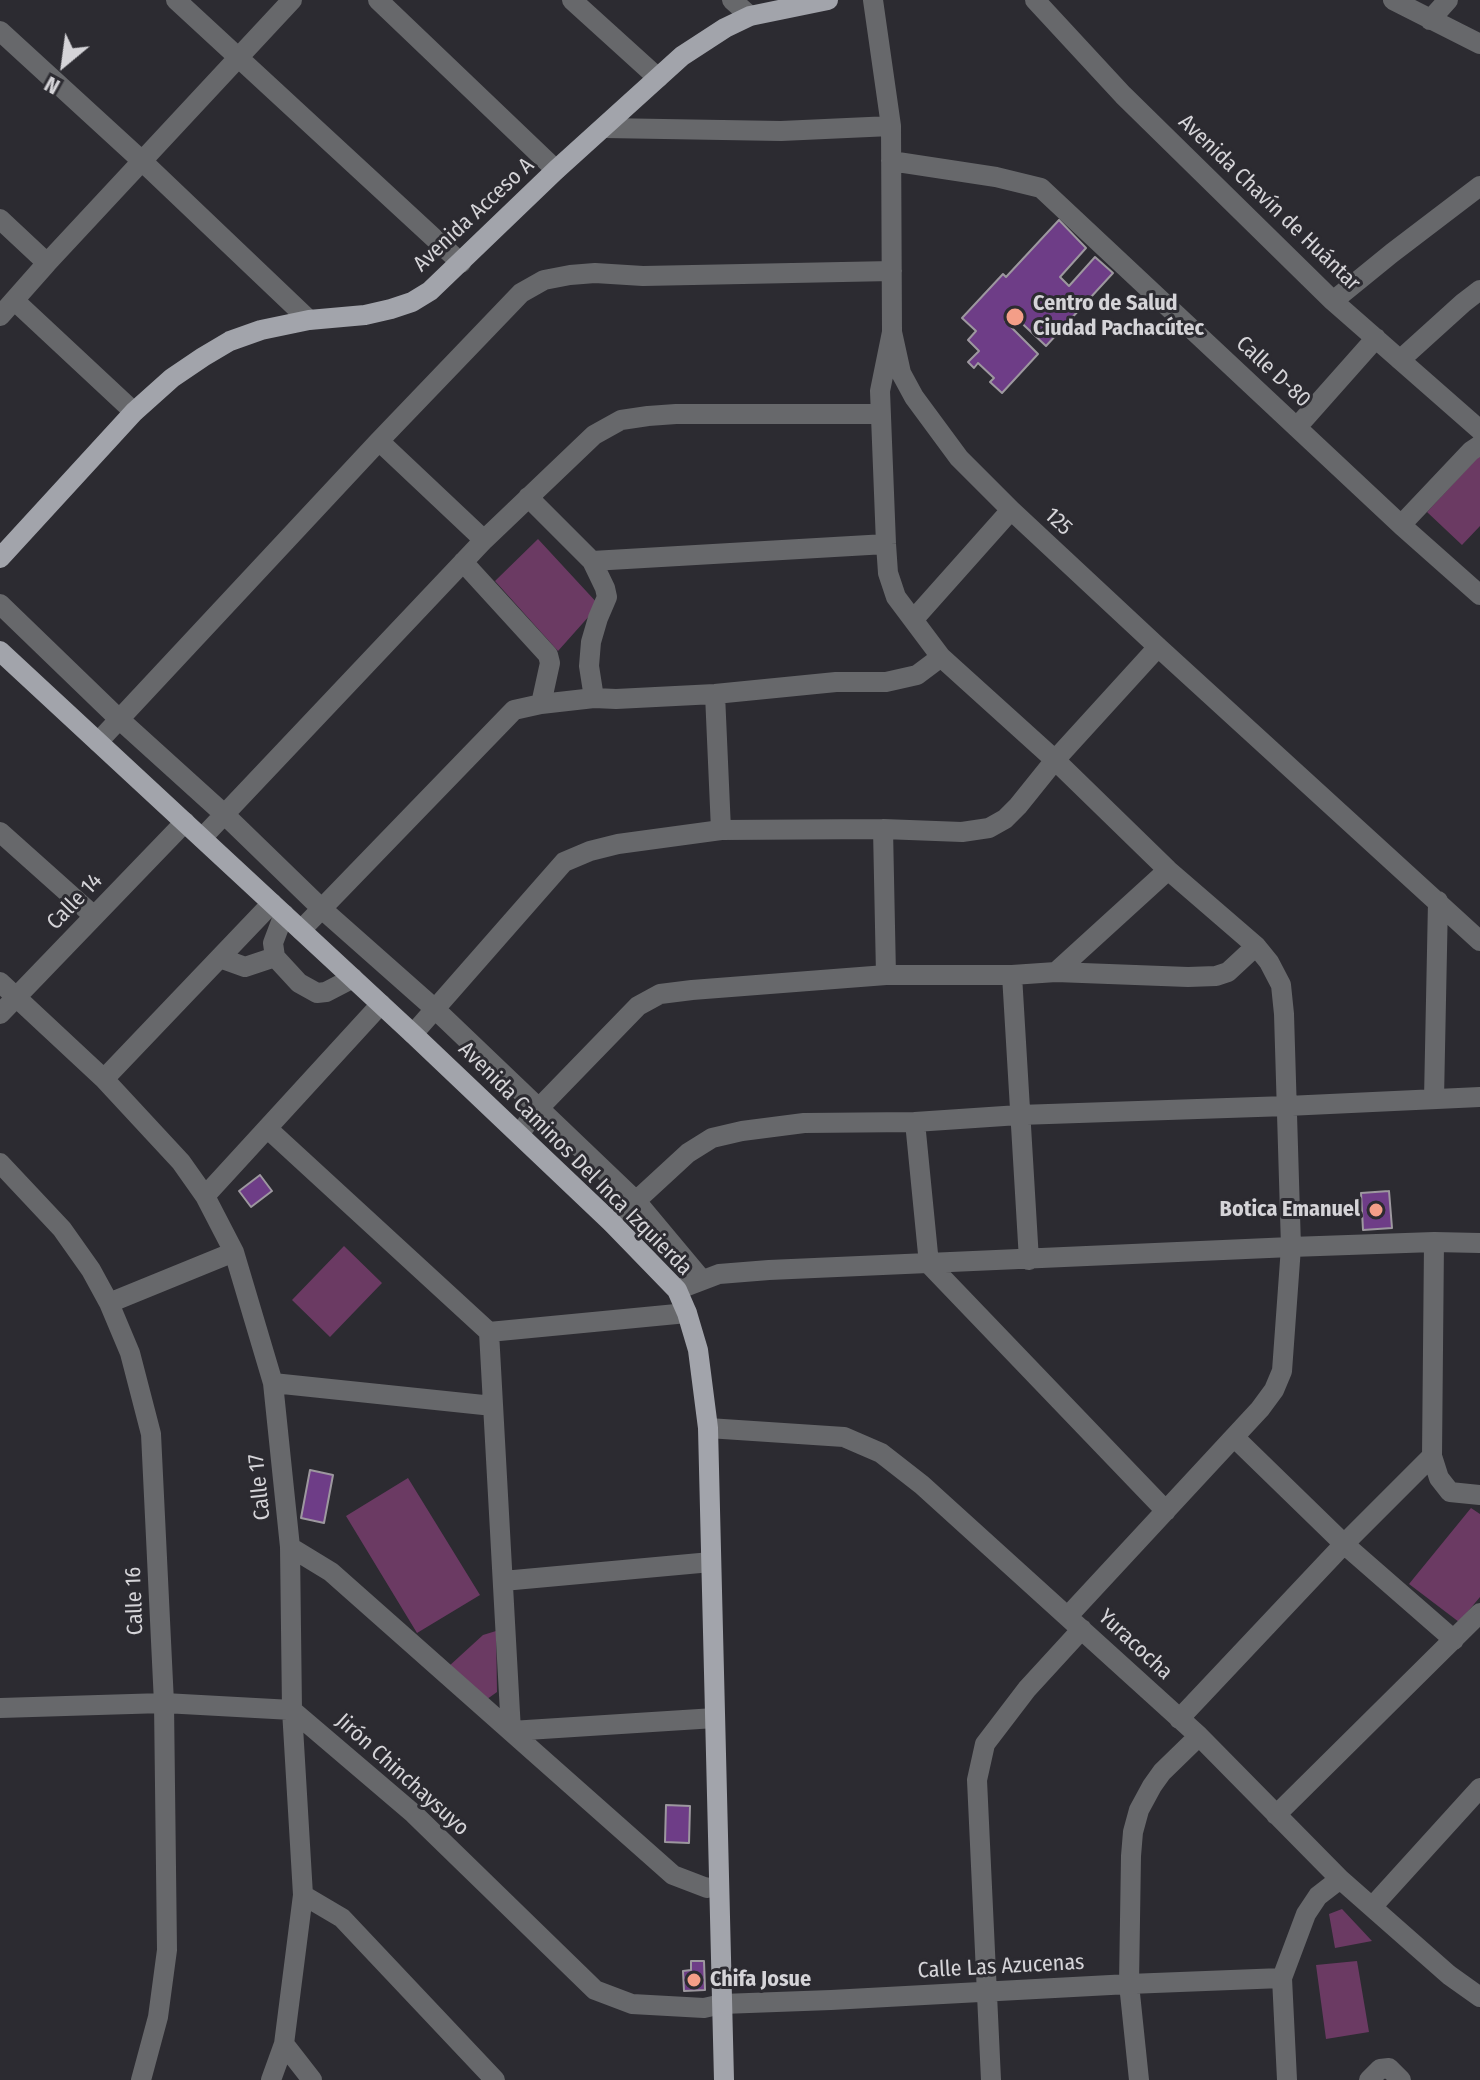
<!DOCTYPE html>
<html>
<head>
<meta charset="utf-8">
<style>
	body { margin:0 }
	#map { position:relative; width:1480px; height:2080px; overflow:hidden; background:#2c2b31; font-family:"Fira Sans Condensed",sans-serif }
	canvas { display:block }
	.north { position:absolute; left:24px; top:24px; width:80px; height:80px; -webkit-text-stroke:6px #2c2b31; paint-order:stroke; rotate:209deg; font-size:22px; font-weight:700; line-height:32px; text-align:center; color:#d5d4d8 }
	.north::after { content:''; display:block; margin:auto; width:28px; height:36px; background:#d5d4d8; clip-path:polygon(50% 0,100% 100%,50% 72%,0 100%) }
</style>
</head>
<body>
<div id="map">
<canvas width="1480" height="2080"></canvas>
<div class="north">N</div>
</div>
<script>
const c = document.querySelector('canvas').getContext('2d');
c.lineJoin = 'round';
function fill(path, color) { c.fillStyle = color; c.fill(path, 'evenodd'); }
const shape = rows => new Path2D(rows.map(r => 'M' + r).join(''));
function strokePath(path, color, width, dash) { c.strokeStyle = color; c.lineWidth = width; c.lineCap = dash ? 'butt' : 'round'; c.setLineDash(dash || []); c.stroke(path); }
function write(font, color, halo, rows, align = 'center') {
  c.font = font + ' "Fira Sans Condensed",sans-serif'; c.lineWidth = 6; c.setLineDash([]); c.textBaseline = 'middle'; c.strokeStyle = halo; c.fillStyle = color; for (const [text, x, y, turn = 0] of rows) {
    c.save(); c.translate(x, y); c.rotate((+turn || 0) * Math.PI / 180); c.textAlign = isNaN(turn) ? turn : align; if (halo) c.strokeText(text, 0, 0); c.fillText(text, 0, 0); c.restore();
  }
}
fill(shape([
	[1480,455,1480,526,1462,545,1427,512],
	[538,539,599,605,558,651,495,581],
	[344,1246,382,1283,330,1337,292,1300],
	[408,1478,480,1595,417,1633,346,1516],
	[1471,1508,1480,1514,1480,1597,1459,1622,1409,1584],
	[496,1631,497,1692,483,1702,448,1667,483,1635],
	[1342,1909,1372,1941,1335,1948,1329,1914],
	[1357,1961,1369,2032,1326,2039,1316,1965]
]), '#6b3a63');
const building = shape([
	[1059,220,1086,248,1060,277,1069,286,1095,257,1113,273,1046,346,1012,314,1005,321,1038,354,1002,393,990,382,994,378,978,363,974,368,968,362,979,351,968,340,976,331,962,318,1003,274,1006,277,1059,220],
	[260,1175,272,1191,251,1207,239,1191,260,1175],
	[1389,1191,1392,1228,1363,1230,1361,1193,1389,1191],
	[310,1470,333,1475,324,1523,301,1518,310,1470],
	[666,1805,690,1806,689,1843,665,1842,666,1805],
	[691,1961,704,1961,705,1990,684,1991,683,1971,691,1970,691,1961]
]);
fill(building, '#6e3d87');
strokePath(building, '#9d989f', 2);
strokePath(shape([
	[176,0,461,263],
	[378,0,556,170],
	[572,0,658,78],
	[732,0,750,16],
	[873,0,891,126,892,332,901,373,914,397,959,458,1011,510,1158,647,1480,941],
	[1035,0,1123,95,1333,301,1480,430],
	[1393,0,1480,44],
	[1430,20,1448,0],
	[0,31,142,161,309,320],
	[605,128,781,131,891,126],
	[891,161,996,177,1041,188,1401,525,1480,595],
	[0,219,47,263],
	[15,301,134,412],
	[1333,301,1392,253,1480,186],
	[0,316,47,263,292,0],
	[892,332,880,391,886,544,888,573,896,597,941,657,1055,760,1168,870,1256,946,1269,962,1281,985,1284,1014,1291,1247,1282,1371,1274,1390,1260,1409,1068,1616],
	[1400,360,1463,303,1480,290],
	[1297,427,1376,338],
	[379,441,484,540],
	[528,497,592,561,886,544],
	[1401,525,1471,451,1480,445],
	[592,561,605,588,607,597,598,618,591,642,589,666,594,698],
	[463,562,548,655,550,663,541,704],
	[0,604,119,719,224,814,322,909,435,1009,636,1201,702,1280],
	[913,620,1011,510],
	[715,694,721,830],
	[98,742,379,441,521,293,544,280,570,275,595,273,643,276,892,271],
	[883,829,886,975],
	[0,832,94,916],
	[202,838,484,540,594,435,621,420,648,416,676,414,881,414],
	[284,914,273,943,275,957,299,983,317,993,326,992,353,978],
	[301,930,514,710,541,704,594,698,616,699,715,694,836,682,886,682,917,675,941,657],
	[220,958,245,967,275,957],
	[1056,972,1168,870],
	[1012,975,1029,1260],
	[0,982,104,1079,181,1162,205,1196,234,1252,273,1383,290,1547,292,1710,303,1895,284,2044,271,2080],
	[0,1014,185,822],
	[413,1034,564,862,590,851,618,844,721,830,883,829,962,832,989,828,1005,819,1018,806,1055,760,1158,647],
	[104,1079,272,903],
	[1434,1099,1438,901],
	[915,1122,929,1264,1166,1511],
	[268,1129,489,1332,511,1731,715,1718],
	[519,1134,539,1108,638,1006,660,994,692,990,886,975,1012,975,1056,972,1188,977,1216,976,1228,972,1256,946],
	[0,1163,62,1229,91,1270,109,1303,130,1353,151,1434,164,1703,167,1950,158,2017,141,2080],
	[205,1196,381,1004],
	[612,1223,688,1153,712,1138,742,1131,804,1123,915,1122,1019,1115,1287,1106,1480,1097],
	[1434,1242,1432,1456,1439,1478,1450,1492,1480,1495],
	[677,1290,719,1274,769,1270,1291,1247,1434,1242,1480,1243],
	[109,1303,234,1252],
	[489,1332,687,1313],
	[273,1383,493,1406],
	[708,1428,844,1437,881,1453,922,1485,1199,1736,1340,1879,1449,1975,1480,1997],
	[1234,1437,1344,1544,1454,1640],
	[290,1547,331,1572,673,1875,707,1888,718,1886],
	[503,1581,711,1562],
	[0,1708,164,1703,292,1710,414,1814,595,1990,632,2004,704,2008,722,2004,831,2000,1129,1984,1282,1978],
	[1179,1719,1344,1544,1432,1456],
	[1276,1815,1480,1613],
	[303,1895,342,1918,495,2080],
	[1372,1907,1480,1788],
	[284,2044,312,2080],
	[991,2080,977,1780,985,1744,1027,1689,1082,1629],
	[1139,2080,1129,1984,1131,1856,1133,1832,1139,1810,1152,1786,1162,1772,1199,1736],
	[1287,2080,1282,1978,1306,1914,1318,1896,1340,1879],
	[1369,2080,1380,2069,1389,2068,1401,2080]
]), '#67686b', 20);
strokePath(shape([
	[0,558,134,412,172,378,203,357,230,341,261,330,309,320,365,315,391,309,412,302,430,291,556,170,682,56,725,28,750,16,828,0],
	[0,651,413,1034,612,1223,677,1290,687,1313,698,1350,708,1428,724,2080]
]), '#a2a4ab', 20);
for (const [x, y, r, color] of [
	[1015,317,10,"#f49e88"],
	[1376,1210,8,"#f49e88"],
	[694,1980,8,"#f49e88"]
]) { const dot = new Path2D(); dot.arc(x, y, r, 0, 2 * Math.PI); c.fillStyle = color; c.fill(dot); strokePath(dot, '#2c2b31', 3); }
write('22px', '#d5d4d8', '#2c2b31', [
	["Avenida Chavín de Huántar",1269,203,44],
	["Avenida Acceso A",474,215,-43],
	["Calle D-80",1273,372,43],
	["125",1058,522,43],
	["Calle 14",75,902,-46],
	["Avenida Caminos Del Inca Izquierda",575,1159,45],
	["Calle 17",260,1487,-96],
	["Calle 16",135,1601,-92],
	["Yuracocha",1135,1645,43],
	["Jirón Chinchaysuyo",402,1775,42],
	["Calle Las Azucenas",1001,1967,-3]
]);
write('bold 22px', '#d5d4d8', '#2c2b31', [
	["Centro de Salud",1033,304],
	["Ciudad Pachacútec",1033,329],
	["Botica Emanuel",1360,1210,"right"],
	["Chifa Josue",710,1980]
], 'left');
</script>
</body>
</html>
